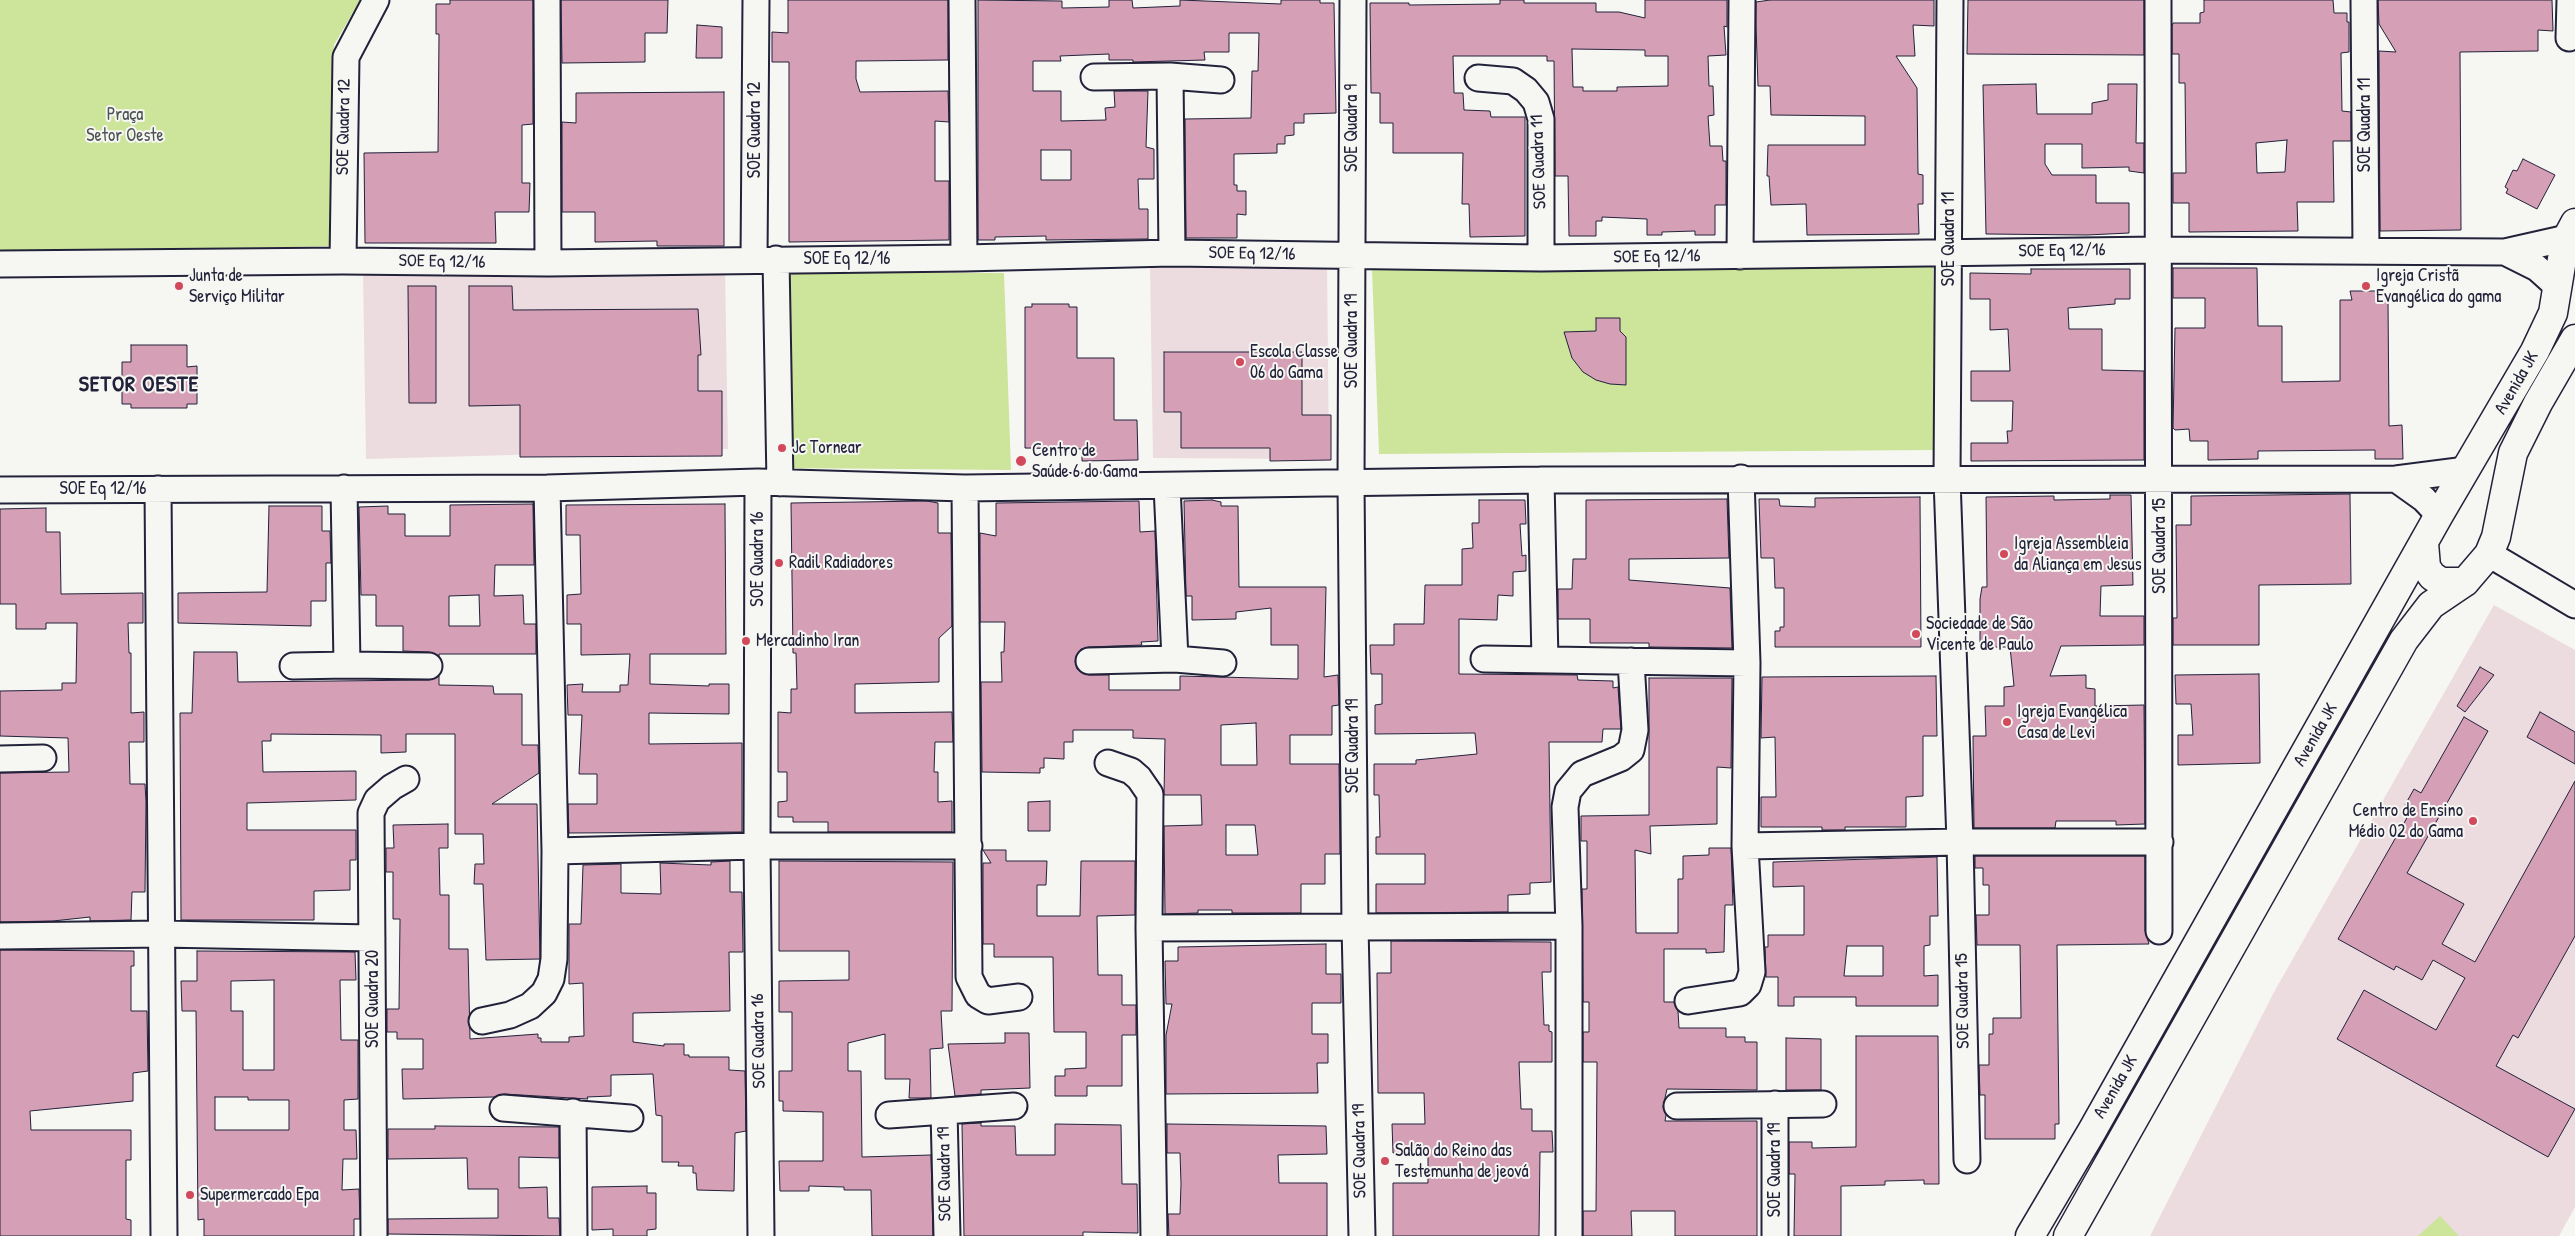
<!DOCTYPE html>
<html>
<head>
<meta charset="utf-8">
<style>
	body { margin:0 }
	canvas { display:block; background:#f6f6f2 }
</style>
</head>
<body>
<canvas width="2575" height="1236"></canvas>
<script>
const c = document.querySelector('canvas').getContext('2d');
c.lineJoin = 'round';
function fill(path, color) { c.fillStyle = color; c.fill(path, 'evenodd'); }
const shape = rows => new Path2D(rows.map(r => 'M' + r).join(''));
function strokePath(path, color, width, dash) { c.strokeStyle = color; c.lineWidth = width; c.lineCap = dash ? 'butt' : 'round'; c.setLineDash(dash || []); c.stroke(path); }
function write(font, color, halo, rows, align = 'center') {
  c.font = font + ' "Patrick Hand",sans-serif'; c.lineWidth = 4; c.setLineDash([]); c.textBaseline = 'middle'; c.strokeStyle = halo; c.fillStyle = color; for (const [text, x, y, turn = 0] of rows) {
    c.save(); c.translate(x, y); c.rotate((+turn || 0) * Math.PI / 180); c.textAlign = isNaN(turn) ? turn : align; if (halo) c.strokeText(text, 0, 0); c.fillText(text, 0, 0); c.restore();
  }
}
fill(shape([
	[1327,262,1329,459,1153,458,1150,266],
	[725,268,728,449,366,459,363,271],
	[2494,605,2575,650,2575,1207,2559,1236,2150,1236,2274,992]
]), '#ecdce0');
fill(shape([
	[0,0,360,0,334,45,336,246,0,253],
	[1933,263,1936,450,1379,454,1372,269],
	[785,272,1004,273,1011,470,789,468],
	[2440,1216,2459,1236,2418,1236]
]), '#cce59b');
const building = shape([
	[450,0,533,0,533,124,522,125,522,183,530,183,529,212,495,212,496,243,365,243,364,153,438,152,439,34,436,34,436,4,450,4,450,0],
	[561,0,668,0,667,33,645,33,645,62,562,63,561,0],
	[788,0,948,0,948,60,856,61,856,79,860,92,948,91,949,122,935,121,935,181,949,181,949,240,789,242,789,62,772,62,772,32,788,33,788,0],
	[978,0,1062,1,1062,8,1109,7,1109,0,1132,0,1133,8,1180,6,1180,0,1281,4,1281,0,1320,0,1320,3,1334,3,1336,113,1304,114,1304,123,1294,123,1294,135,1285,136,1285,144,1277,144,1277,153,1234,154,1234,185,1237,185,1237,191,1246,191,1246,215,1237,214,1237,238,1186,238,1185,119,1251,118,1252,71,1258,71,1259,33,1229,33,1229,52,1204,52,1205,60,1133,62,1133,60,1109,60,1109,54,1060,56,1061,61,1033,61,1033,91,1061,91,1061,121,1106,120,1105,108,1115,107,1114,91,1148,91,1146,147,1154,149,1154,179,1138,179,1139,209,1148,209,1148,239,1046,240,1046,236,995,237,995,240,978,240,978,0],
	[1041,150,1071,150,1071,180,1041,180,1041,150],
	[1500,0,1524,0,1524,3,1596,3,1596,12,1619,12,1645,18,1645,0,1727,0,1727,27,1724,26,1726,55,1708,56,1709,86,1713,86,1714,115,1708,116,1710,146,1722,146,1723,161,1726,161,1726,205,1715,205,1715,235,1695,235,1695,231,1662,232,1662,235,1647,235,1647,219,1602,217,1602,221,1596,221,1596,236,1569,236,1568,176,1555,176,1554,61,1547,61,1547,56,1453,56,1454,93,1463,93,1464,110,1490,111,1491,117,1525,117,1525,236,1470,237,1469,204,1462,204,1463,153,1393,153,1393,123,1380,123,1380,93,1371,93,1370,3,1409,3,1409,5,1500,4,1500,0],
	[1572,49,1645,50,1645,56,1668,56,1668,86,1617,87,1617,91,1583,91,1583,87,1573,87,1572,49],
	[1770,0,1934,0,1934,26,1913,25,1915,56,1896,56,1917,88,1918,174,1923,175,1923,204,1918,204,1919,234,1807,235,1806,204,1771,205,1769,176,1767,176,1768,145,1865,145,1865,116,1771,115,1770,86,1758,86,1756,26,1756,2,1770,0],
	[1968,0,2144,0,2144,55,1967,54,1968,0],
	[2204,0,2333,0,2334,13,2347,13,2347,22,2349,22,2349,52,2341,53,2342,111,2351,112,2351,141,2333,141,2334,202,2297,202,2298,231,2189,232,2189,203,2173,203,2173,173,2186,173,2185,83,2179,83,2179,54,2172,54,2172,26,2173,23,2200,23,2200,13,2204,12,2204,0],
	[2287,140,2285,172,2257,173,2256,143,2287,140],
	[2378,0,2552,0,2553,31,2538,30,2538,51,2460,52,2461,230,2380,231,2379,51,2396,52,2379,24,2378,0],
	[697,25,722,27,722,58,696,58,697,25],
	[2036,84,2037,114,2092,114,2092,103,2108,100,2108,84,2137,84,2136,143,2144,143,2144,173,2129,171,2129,167,2082,168,2082,144,2045,144,2045,164,2052,175,2096,175,2096,203,2129,203,2129,233,2087,235,1986,234,1983,85,2036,84],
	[724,92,724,246,657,246,657,241,595,242,595,212,562,212,562,122,576,123,576,93,724,92],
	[2523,159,2555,175,2537,209,2506,193,2508,189,2505,187,2513,170,2517,171,2523,159],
	[2173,268,2257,268,2258,326,2282,326,2282,382,2340,381,2340,300,2352,300,2350,291,2377,291,2377,300,2388,300,2389,426,2402,425,2403,459,2375,459,2375,450,2258,451,2258,459,2208,460,2208,441,2190,441,2189,429,2175,430,2173,428,2175,328,2205,328,2205,298,2173,298,2173,268],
	[2031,269,2130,269,2130,299,2115,299,2115,304,2068,308,2069,329,2102,329,2102,370,2144,371,2144,460,1971,461,1971,443,2008,443,2007,431,2012,431,2013,401,1971,401,1971,371,2010,371,2008,329,1990,330,1990,299,1970,299,1970,273,2031,274,2031,269],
	[408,286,436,286,436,403,409,403,408,286],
	[469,286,512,286,513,310,698,309,701,355,698,355,698,391,722,391,722,456,520,457,520,405,469,406,469,286],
	[1032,304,1069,304,1069,307,1077,307,1077,358,1114,358,1114,420,1137,420,1138,460,1082,461,1082,449,1025,448,1025,307,1032,307,1032,304],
	[1596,318,1620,318,1620,331,1626,337,1626,385,1610,384,1596,380,1583,372,1572,358,1564,332,1596,331,1596,318],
	[131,345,187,345,187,367,197,366,197,404,187,404,187,408,131,408,131,404,122,404,122,362,131,362,131,345],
	[1164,352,1302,352,1302,415,1331,415,1331,460,1270,461,1270,448,1181,448,1181,412,1164,412,1164,352],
	[2350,494,2351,584,2259,585,2259,645,2173,645,2173,618,2177,618,2176,525,2191,525,2191,496,2350,494],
	[2110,495,2131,495,2133,585,2101,586,2100,616,2144,616,2144,645,2061,646,2050,676,2086,675,2086,688,2095,689,2095,706,2144,705,2145,824,2116,825,2116,821,2056,821,2055,828,1974,828,1973,736,1986,736,1985,706,2004,706,2004,687,2014,686,2010,647,1980,647,1980,599,1982,587,1987,587,1986,497,2054,496,2054,500,2110,499,2110,495],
	[1920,497,1921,647,1775,647,1775,631,1780,631,1780,627,1784,627,1784,588,1775,588,1774,558,1761,558,1759,499,1779,499,1780,506,1815,507,1815,498,1920,497],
	[1727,499,1729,558,1629,559,1629,580,1730,588,1732,648,1649,647,1649,643,1590,643,1590,619,1558,619,1558,589,1572,589,1573,559,1586,559,1586,500,1727,499],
	[1212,500,1221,502,1221,506,1238,506,1239,587,1326,587,1324,677,1338,675,1339,705,1332,706,1332,735,1290,735,1290,764,1339,764,1340,854,1325,854,1325,884,1301,884,1301,913,1232,913,1232,910,1198,910,1198,913,1165,914,1164,826,1202,825,1201,795,1164,795,1165,739,1133,738,1133,730,1073,730,1073,742,1064,742,1064,759,1044,758,1044,768,1040,768,1040,773,982,772,981,682,1002,682,1001,652,1004,652,1005,622,980,622,980,533,996,536,996,503,1139,501,1140,532,1155,531,1158,641,1141,642,1142,645,1089,647,1081,649,1075,661,1077,669,1089,675,1109,675,1109,690,1180,690,1180,676,1298,679,1298,645,1271,645,1271,608,1236,612,1236,619,1192,620,1192,596,1186,596,1184,501,1212,500],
	[1256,723,1257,765,1221,765,1221,725,1256,723],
	[1226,825,1255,825,1258,855,1226,855,1226,825],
	[1479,500,1525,500,1526,524,1520,524,1522,556,1526,555,1526,571,1513,572,1513,596,1498,595,1497,620,1459,619,1459,674,1577,675,1578,680,1613,681,1613,688,1618,687,1621,729,1603,729,1602,742,1549,742,1551,882,1530,883,1530,894,1508,895,1508,912,1376,913,1376,884,1425,884,1425,854,1376,854,1376,837,1380,837,1379,795,1374,795,1374,764,1416,764,1416,760,1477,754,1475,733,1375,734,1375,705,1382,704,1382,674,1371,674,1370,645,1394,645,1394,624,1424,624,1425,585,1462,585,1462,549,1473,548,1472,523,1479,523,1479,500],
	[927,501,938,503,938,533,951,533,952,626,939,638,939,682,855,684,855,713,952,712,953,742,935,742,934,772,938,772,938,802,952,801,952,832,828,832,828,822,793,822,793,817,778,817,778,802,787,801,787,772,778,772,778,712,791,713,791,689,797,689,796,653,793,653,791,503,927,501],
	[533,504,534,565,495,565,494,596,523,595,524,624,536,624,536,654,439,654,439,656,429,652,403,651,403,626,376,626,376,595,361,595,359,507,388,506,388,514,405,514,405,536,450,536,450,505,533,504],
	[479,595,480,626,449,626,449,596,479,595],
	[725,504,726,654,650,654,650,684,709,686,709,684,729,684,729,714,649,713,649,744,742,743,742,832,569,833,568,804,597,804,597,774,579,774,582,715,568,715,567,685,583,684,582,692,620,692,620,685,628,685,630,654,581,655,581,624,567,624,567,595,581,594,580,535,566,535,566,505,725,504],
	[269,506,322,506,322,531,330,531,331,563,326,563,326,601,311,601,311,626,178,623,178,593,267,592,269,506],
	[46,508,46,532,60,532,61,594,143,593,143,623,128,623,129,653,131,653,131,713,144,712,144,742,129,742,130,784,145,784,146,802,145,892,132,892,131,920,90,921,90,917,53,921,0,922,0,773,69,772,68,738,0,736,0,691,62,690,62,683,76,683,77,623,46,623,46,629,16,629,16,604,0,604,0,509,46,508],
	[194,652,237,652,238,682,429,680,439,676,439,685,493,686,494,694,522,694,522,745,538,745,539,773,492,804,537,804,540,959,486,960,483,884,474,884,475,864,484,864,483,834,455,834,455,734,406,734,406,752,381,753,381,735,271,734,271,741,262,741,263,772,356,771,356,800,247,803,247,830,356,830,356,860,350,860,350,890,314,891,314,920,181,920,180,713,192,713,194,652],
	[2480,667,2494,675,2465,712,2457,706,2480,667],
	[2259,674,2260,763,2178,765,2178,735,2193,735,2191,704,2176,704,2175,675,2259,674],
	[1936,676,1937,736,1923,736,1923,796,1906,797,1906,827,1845,827,1845,830,1822,830,1822,827,1761,827,1761,797,1776,797,1775,737,1761,738,1762,677,1936,676],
	[1649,678,1732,678,1731,768,1717,767,1717,824,1650,826,1651,854,1635,850,1636,933,1678,933,1678,879,1683,879,1683,856,1709,855,1709,848,1731,848,1733,905,1725,905,1724,952,1706,953,1706,949,1664,949,1664,1002,1674,1002,1678,1011,1679,1028,1726,1028,1726,1037,1745,1037,1745,1042,1757,1042,1757,1090,1667,1089,1663,1107,1666,1115,1665,1121,1757,1121,1757,1236,1675,1236,1675,1211,1631,1211,1632,1236,1583,1236,1583,1211,1596,1211,1597,1062,1583,1062,1583,1032,1589,1032,1589,1002,1583,1002,1582,889,1587,889,1587,841,1581,841,1581,816,1649,815,1649,678],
	[2540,712,2575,732,2575,764,2527,737,2540,712],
	[2464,717,2488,731,2407,873,2464,904,2442,944,2475,962,2575,781,2575,936,2518,1038,2513,1035,2496,1066,2575,1109,2548,1157,2337,1039,2364,990,2436,1030,2465,978,2433,960,2422,980,2396,966,2394,970,2338,939,2412,809,2405,805,2414,789,2421,793,2464,717],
	[1050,801,1050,831,1028,831,1028,802,1050,801],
	[448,824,448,848,439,848,440,895,449,895,449,949,468,949,470,1039,538,1034,538,1038,541,1038,541,1042,569,1042,569,1037,584,1036,583,983,569,984,569,924,581,924,583,865,621,864,621,893,661,894,660,863,711,865,711,862,730,861,730,892,742,892,743,952,729,952,730,1011,633,1013,633,1042,664,1046,664,1044,684,1044,684,1055,689,1055,689,1057,729,1057,729,1070,745,1071,746,1131,735,1133,734,1191,697,1190,696,1173,693,1173,693,1166,678,1166,679,1162,662,1162,662,1116,656,1115,653,1074,611,1075,611,1096,587,1097,588,1099,504,1094,494,1097,403,1099,402,1069,423,1069,423,1039,397,1039,397,1032,387,1032,387,1009,399,1009,400,919,393,919,393,872,386,872,386,848,394,848,393,825,448,824],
	[983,850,1006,850,1006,861,1047,861,1046,885,1037,885,1037,916,1080,916,1081,861,1135,861,1135,915,1097,916,1098,975,1122,975,1122,1005,1136,1005,1136,1035,1122,1035,1122,1086,1087,1086,1087,1096,1055,1096,1055,1076,1065,1076,1065,1069,1086,1068,1086,1032,1054,1032,1053,957,994,957,994,944,983,944,983,863,991,863,983,850],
	[1975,856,2145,856,2145,931,2149,944,2057,945,2059,1124,2055,1124,2055,1139,1985,1139,1985,1095,1980,1095,1979,1065,1989,1065,1989,1034,1993,1034,1993,1018,2021,1018,2020,945,1977,945,1976,915,1989,915,1989,885,1983,885,1983,868,1975,868,1975,856],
	[1937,857,1938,916,1930,916,1930,945,1924,946,1924,976,1938,975,1938,1006,1856,1006,1856,997,1794,997,1794,1006,1778,1006,1778,977,1766,977,1765,947,1768,947,1768,935,1804,935,1804,886,1773,887,1773,862,1937,857],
	[1847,946,1883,946,1883,976,1844,976,1847,946],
	[779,861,953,862,952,1011,941,1011,943,1048,930,1049,931,1098,909,1098,910,1079,885,1079,885,1034,848,1043,848,1071,861,1071,862,1157,931,1155,933,1236,872,1236,871,1190,844,1190,844,1187,809,1186,809,1191,780,1191,779,1161,823,1161,823,1112,783,1111,783,1101,779,1101,779,1071,792,1071,792,1012,779,1012,779,981,849,980,849,951,779,951,779,861],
	[1391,941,1551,942,1551,972,1542,972,1544,1025,1549,1025,1549,1031,1552,1032,1552,1062,1519,1062,1521,1109,1532,1109,1532,1131,1552,1131,1553,1152,1540,1152,1539,1236,1393,1236,1393,1183,1428,1183,1428,1152,1393,1153,1392,1124,1425,1124,1424,1093,1378,1093,1377,973,1391,973,1391,941],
	[1326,944,1326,974,1341,974,1341,1003,1312,1003,1312,1034,1328,1034,1328,1063,1317,1063,1318,1093,1166,1094,1166,1035,1172,1004,1166,1004,1165,961,1178,961,1178,947,1326,944],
	[0,950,134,951,134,966,131,966,131,1011,147,1011,148,1071,133,1073,133,1101,30,1111,31,1130,131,1130,131,1160,126,1160,126,1219,131,1220,131,1236,0,1236,0,950],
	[197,951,355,952,356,980,340,980,341,1040,358,1040,358,1099,344,1100,344,1130,356,1130,357,1159,343,1159,342,1190,359,1189,360,1219,354,1219,354,1236,204,1236,204,1219,198,1220,196,1011,182,1011,181,981,197,981,197,951],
	[274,980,274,1070,243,1070,243,1011,231,1011,231,981,274,980],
	[215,1097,248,1097,248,1100,289,1100,289,1130,215,1130,215,1097],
	[1005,1033,1029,1033,1030,1088,981,1090,981,1094,955,1096,948,1044,1005,1043,1005,1033],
	[1856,1036,1938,1036,1939,1184,1924,1184,1924,1180,1885,1181,1885,1185,1841,1186,1841,1236,1794,1236,1795,1174,1789,1174,1789,1142,1812,1142,1812,1148,1856,1147,1856,1036],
	[1786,1038,1821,1039,1821,1090,1786,1090,1786,1038],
	[981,1123,981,1126,1015,1126,1016,1155,1055,1155,1055,1124,1121,1125,1122,1184,1137,1184,1138,1233,1083,1232,1083,1236,964,1236,962,1124,981,1123],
	[1167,1124,1326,1126,1327,1154,1278,1155,1279,1183,1327,1183,1327,1236,1169,1236,1168,1214,1180,1214,1181,1184,1180,1153,1167,1153,1167,1124],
	[435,1126,559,1127,559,1158,519,1157,519,1188,547,1187,548,1218,559,1218,560,1236,388,1234,388,1219,498,1218,498,1189,468,1189,467,1158,388,1159,388,1129,435,1129,435,1126],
	[647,1186,647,1193,656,1193,656,1229,647,1230,647,1236,613,1236,613,1229,592,1230,592,1187,647,1186]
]);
fill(building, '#d59fb6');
strokePath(building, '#22223b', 1);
const minor = shape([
	[547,0,548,263],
	[962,0,964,258],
	[1353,0,1351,483,1355,926,1362,1236],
	[1950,0,1947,479,1960,842,1967,1160],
	[2158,0,2159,931],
	[2364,0,2366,250],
	[2569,38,2570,0],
	[1170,76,1172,253],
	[1094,77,1170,76,1221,80],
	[1478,78,1513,81,1526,90,1536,102,1541,119,1541,258],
	[2505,252,2537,268,2557,286],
	[1740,256,1742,0],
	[776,259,780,483],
	[754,260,756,0],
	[343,261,346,57,376,0],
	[0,264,343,261,548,263,964,258,1172,253,1541,258,2158,250,2505,252,2567,238],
	[2396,479,2424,499,2439,515],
	[1541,480,1545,660],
	[758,482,757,846,761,1236],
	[965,488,969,977,978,995,988,1001,1019,997],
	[158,489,164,1236],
	[0,490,547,488,758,482,965,488,1541,480,2396,479,2466,470],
	[2489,554,2575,605],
	[1175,659,1223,663],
	[1484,659,1747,663],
	[1089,661,1175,659,1167,486],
	[347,665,429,666],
	[293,666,347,665,344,488],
	[0,759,43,758],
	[1108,763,1131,771,1139,778,1150,794,1149,928,1154,1236],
	[1745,846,1960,842,2160,842],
	[555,851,757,846,969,846],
	[1149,928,1569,926],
	[0,936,162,934,372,938],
	[1688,1001,1740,993,1748,985,1752,972,1745,846,1747,663,1741,478],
	[482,1021,510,1015,530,1006,544,993,551,979,554,959,555,851,547,488],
	[1677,1106,1823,1104],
	[503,1108,630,1118],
	[944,1111,947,1236],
	[573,1112,574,1236],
	[889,1115,1014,1106],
	[374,1236,371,813,377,800,392,787,406,779],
	[1569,1236,1569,926,1565,807,1568,791,1582,774,1621,758,1631,750,1635,730,1631,661],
	[1775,1236,1775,1104]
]);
const major = shape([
	[2424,543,2426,567,2432,576,2441,582,2465,582],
	[2030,1236,2092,1131,2439,515,2535,351,2553,313,2562,259,2567,238,2575,223],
	[2068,1236,2404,640,2431,605,2465,582,2489,554,2496,537,2513,453,2538,403,2575,339]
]);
strokePath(minor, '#22223b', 29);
strokePath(major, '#22223b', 31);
strokePath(minor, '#f6f6f2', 25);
strokePath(major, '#f6f6f2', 28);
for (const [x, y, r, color] of [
	[179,286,5,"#d1495b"],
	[2366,286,5,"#d1495b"],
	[1240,362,5,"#d1495b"],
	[782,448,5,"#d1495b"],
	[1021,461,6,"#d1495b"],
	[2004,554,5,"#d1495b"],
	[779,563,5,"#d1495b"],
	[1916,634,5,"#d1495b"],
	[746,641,5,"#d1495b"],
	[2007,722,5,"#d1495b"],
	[2473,821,5,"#d1495b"],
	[1385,1161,5,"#d1495b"],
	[190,1195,5,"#d1495b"]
]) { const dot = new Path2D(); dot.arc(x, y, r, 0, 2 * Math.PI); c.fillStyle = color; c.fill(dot); strokePath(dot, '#f6f6f2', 2); }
write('18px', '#4c5353', '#f6f6f2', [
	["Praça",125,115],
	["Setor Oeste",125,136]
]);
write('18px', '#22223b', '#f6f6f2', [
	["SOE Quadra 11",2365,125,-90],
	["SOE Quadra 12",344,127,-89],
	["SOE Quadra 9",1352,128,-90],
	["SOE Quadra 12",755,130,-90],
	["SOE Quadra 11",1539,162,-92],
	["SOE Quadra 11",1949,239,-90],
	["SOE Eq 12/16",2062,251,-1],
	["SOE Eq 12/16",1252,254,1],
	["SOE Eq 12/16",1657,257,-1],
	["SOE Eq 12/16",847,259],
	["SOE Eq 12/16",442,262,1],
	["SOE Quadra 19",1352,341,-90],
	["Avenida JK",2517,383,-60],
	["SOE Eq 12/16",103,489],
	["SOE Quadra 15",2160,546,-90],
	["SOE Quadra 16",758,559,-90],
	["Avenida JK",2316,735,-60],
	["SOE Quadra 19",1353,746,-90],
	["SOE Quadra 20",373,999,-90],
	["SOE Quadra 15",1963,1001,-91],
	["SOE Quadra 16",759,1041,-91],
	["Avenida JK",2116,1087,-60],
	["SOE Quadra 19",1360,1151,-91],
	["SOE Quadra 19",1775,1170,-90],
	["SOE Quadra 19",945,1174,-91]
]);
write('18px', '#22223b', '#f6f6f2', [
	["Junta de",189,276],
	["Serviço Militar",189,297],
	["Igreja Cristã",2376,276],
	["Evangélica do gama",2376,297],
	["Escola Classe",1250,352],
	["06 do Gama",1250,373],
	["Jc Tornear",792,448],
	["Centro de",1032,451],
	["Saúde 6 do Gama",1032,472],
	["Igreja Assembleia",2014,544],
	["da Aliança em Jesus",2014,565],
	["Radil Radiadores",789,563],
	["Sociedade de São",1926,624],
	["Vicente de Paulo",1926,645],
	["Mercadinho Iran",756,641],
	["Igreja Evangélica",2017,712],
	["Casa de Levi",2017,733],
	["Centro de Ensino",2463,811,"right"],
	["Médio 02 do Gama",2463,832,"right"],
	["Salão do Reino das",1395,1151],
	["Testemunha de jeová",1395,1172],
	["Supermercado Epa",200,1195]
], 'left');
c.letterSpacing = '1px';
write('bold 22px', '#22223b', '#f6f6f2', [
	["SETOR OESTE",139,385]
]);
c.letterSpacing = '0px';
</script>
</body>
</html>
